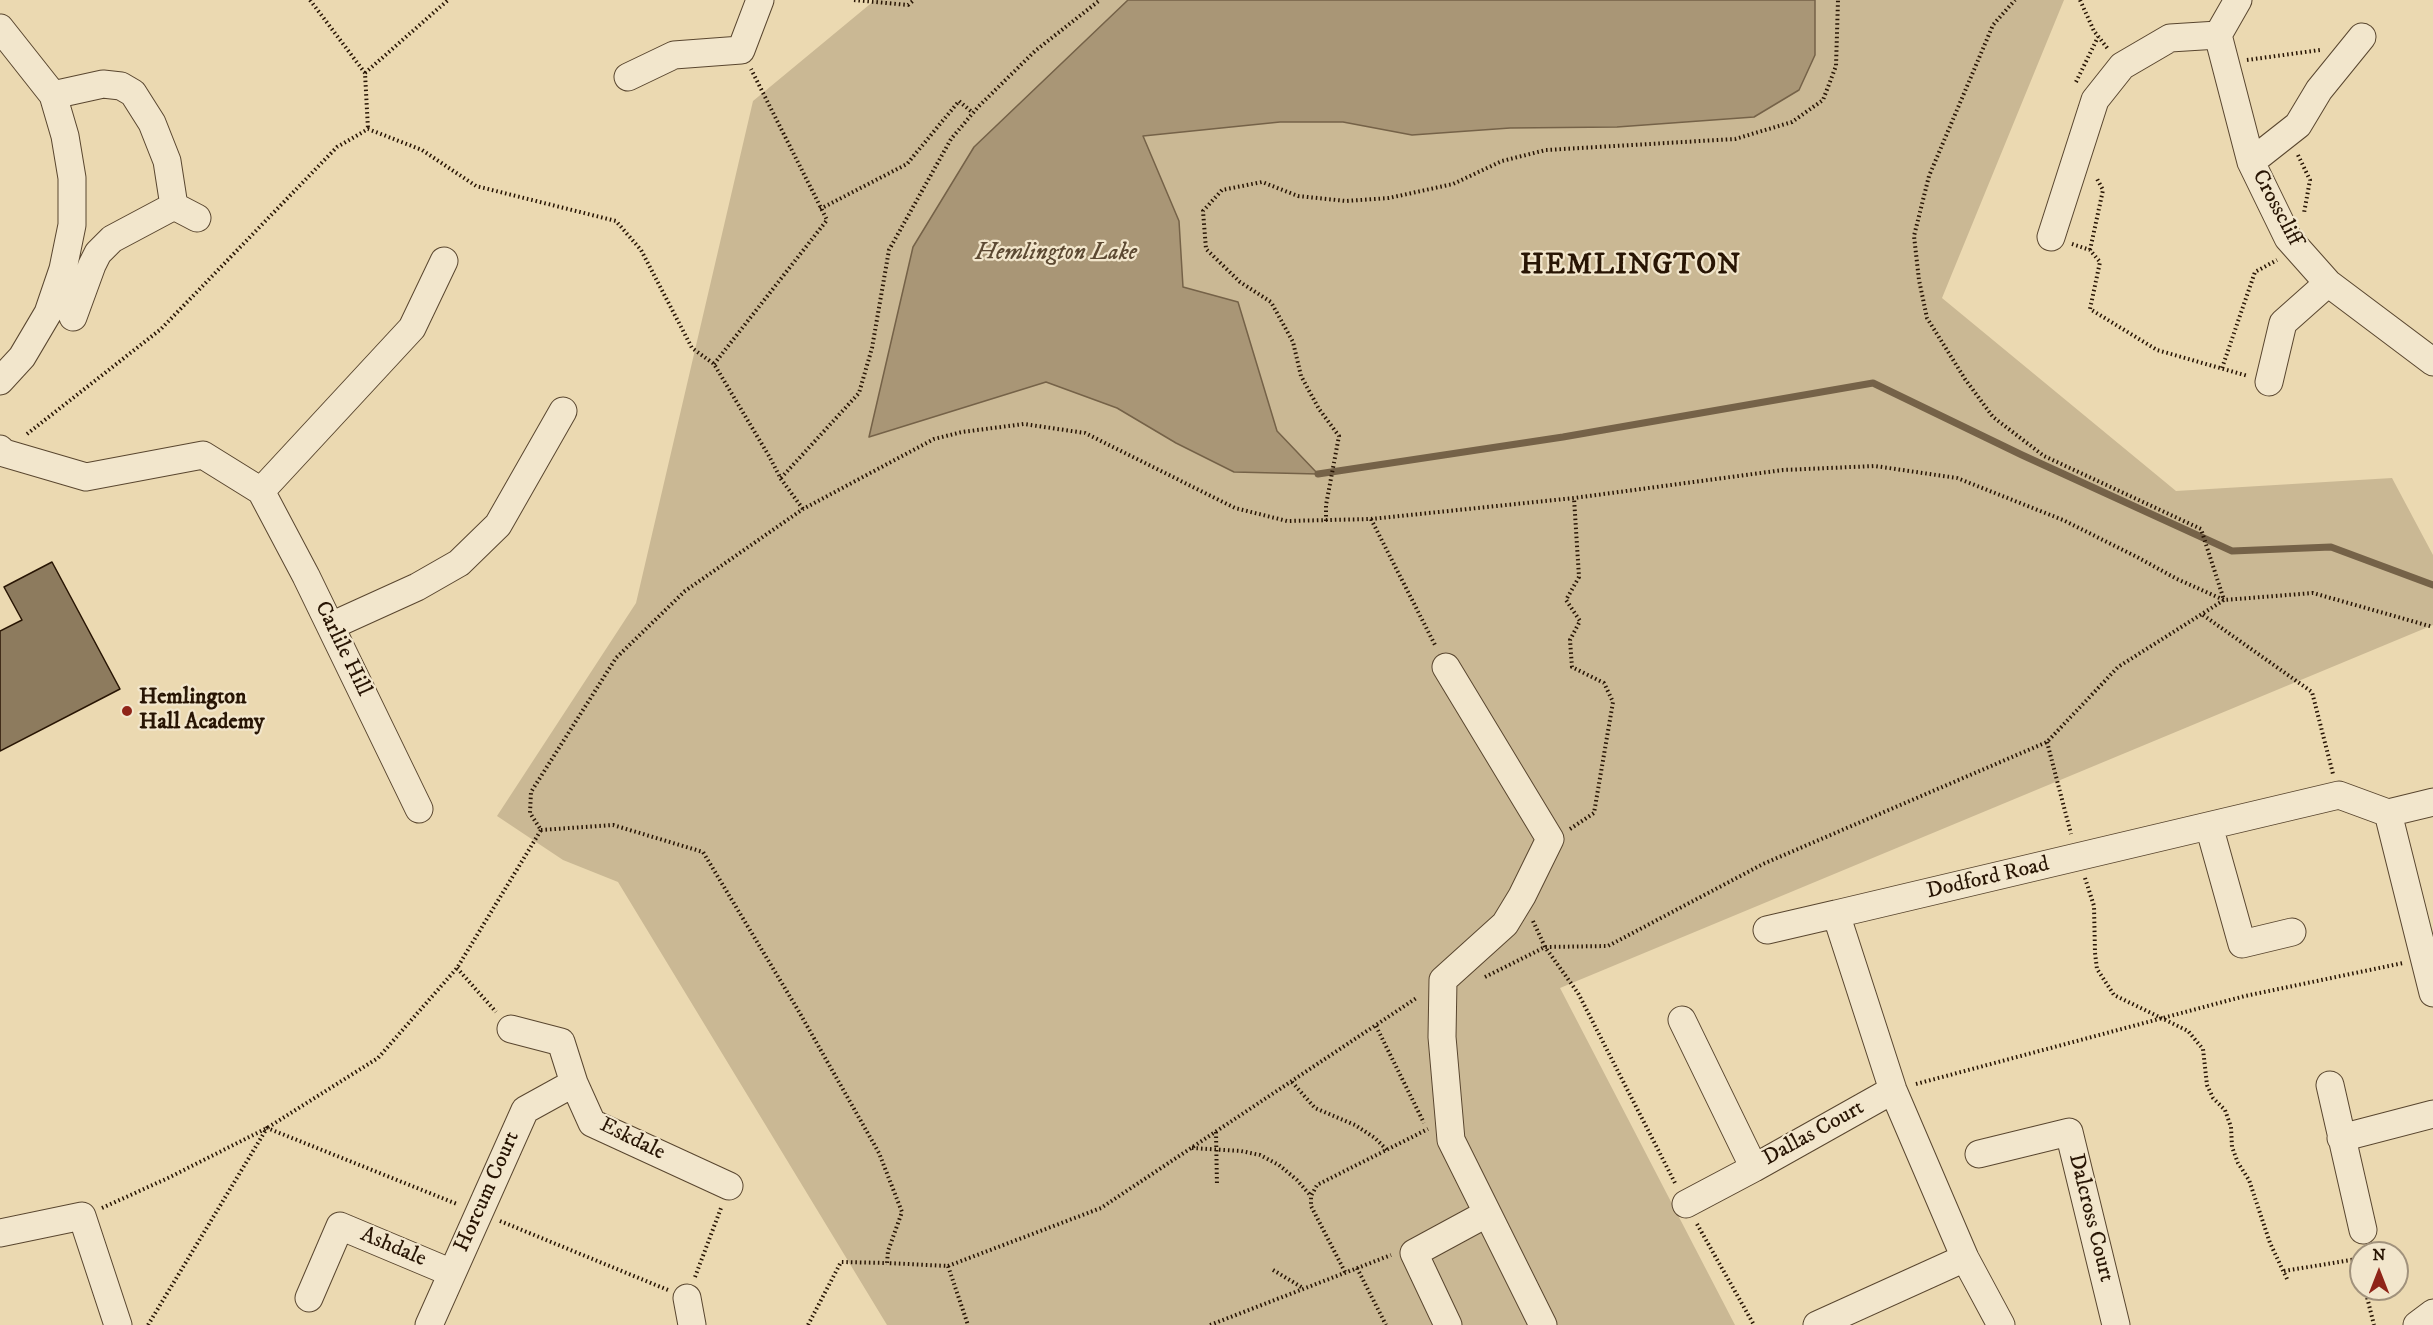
<!DOCTYPE html>
<html>
<head>
<meta charset="utf-8">
<style>
	body { margin:0 }
	#map { position:relative; width:2433px; height:1325px; overflow:hidden; background:#ebd9b1; font-family:"IM FELL DW Pica",serif }
	canvas { display:block }
	.north { position:absolute; left:2349px; top:1241px; width:60px; height:60px; box-sizing:border-box; background:#f2e6cc; border:2px solid #a1927c; border-radius:50%; rotate:0deg; font-size:16px; font-weight:700; line-height:24px; text-align:center; color:#281504 }
	.north::after { content:''; display:block; margin:auto; width:21px; height:27px; background:#8f2418; clip-path:polygon(50% 0,100% 100%,50% 72%,0 100%) }
</style>
</head>
<body>
<div id="map">
<canvas width="2433" height="1325"></canvas>
<div class="north">N</div>
</div>
<script>
const c = document.querySelector('canvas').getContext('2d');
c.lineJoin = 'round';
function fill(path, color) { c.fillStyle = color; c.fill(path, 'evenodd'); }
const shape = rows => new Path2D(rows.map(r => 'M' + r).join(''));
function strokePath(path, color, width, dash) { c.strokeStyle = color; c.lineWidth = width; c.lineCap = dash ? 'butt' : 'round'; c.setLineDash(dash || []); c.stroke(path); }
function write(font, color, halo, rows, align = 'center') {
  c.font = font + ' "IM FELL DW Pica",serif'; c.lineWidth = 4.5; c.setLineDash([]); c.textBaseline = 'middle'; c.strokeStyle = halo; c.fillStyle = color; for (const [text, x, y, turn = 0] of rows) {
    c.save(); c.translate(x, y); c.rotate((+turn || 0) * Math.PI / 180); c.textAlign = isNaN(turn) ? turn : align; if (halo) c.strokeText(text, 0, 0); c.fillText(text, 0, 0); c.restore();
  }
}
fill(shape([
	[875,0,2064,0,1942,298,2176,491,2392,478,2433,555,2433,625,1560,988,1735,1325,887,1325,618,882,563,860,497,816,636,603,753,101]
]), '#cab894');
const water = shape([
	[1128,0,1815,0,1815,55,1799,90,1754,117,1617,127,1510,128,1412,135,1343,122,1280,122,1143,136,1179,221,1183,287,1238,302,1277,431,1318,474,1234,472,1176,443,1117,408,1046,382,869,437,913,247,974,147,1128,0]
]);
fill(water, '#a99676');
strokePath(water, '#756248', 1.5);
strokePath(shape([
	[1318,474,1563,437,1873,383,2022,455,2232,551,2331,547,2433,585]
]), '#756248', 7);
const building = shape([
	[52,562,120,689,0,751,0,631,22,620,4,587,52,562]
]);
fill(building, '#8d7b5e');
strokePath(building, '#281504', 1.5);
const minor = shape([
	[2238,0,2218,35,2251,162,2288,238,2328,283,2433,362],
	[0,28,53,95,65,136,72,178,72,225,63,269,48,313,22,357,0,381],
	[628,77,674,55,741,50,760,0],
	[53,95,103,84,121,86,133,93,152,123,167,161,174,206],
	[2251,162,2298,125,2319,90,2362,37],
	[2051,237,2095,100,2122,66,2170,38,2218,35],
	[73,317,92,265,98,253,112,239,174,206,197,218],
	[2269,382,2283,323,2328,283],
	[0,449,4,453,86,477,203,455,261,491,306,576,419,809],
	[261,491,412,328,444,261],
	[331,626,417,587,459,563,498,525,563,411],
	[1446,667,1550,839,1522,896,1505,924,1443,980,1442,1037,1451,1140,1543,1325],
	[2388,813,2433,802],
	[2209,826,2242,944,2292,932],
	[1767,930,1836,914],
	[1682,1020,1754,1168,1893,1090],
	[511,1029,561,1042,574,1083,592,1123,729,1186],
	[2330,1085,2363,1230],
	[2341,1138,2433,1114],
	[1979,1154,2069,1132,2116,1325],
	[1686,1204,1754,1168],
	[0,1233,82,1216,118,1325],
	[309,1298,340,1226,452,1273],
	[687,1298,692,1325],
	[429,1325,525,1110,574,1083],
	[1448,1325,1414,1253,1486,1214],
	[1817,1325,1965,1258],
	[2001,1325,1965,1258,1893,1090,1836,914,2339,795,2388,813,2433,993],
	[2417,1325,2433,1313]
]);
strokePath(minor, '#59462f', 29);
strokePath(shape([
	[310,0,365,73,368,129],
	[854,0,908,5,914,0],
	[2080,0,2094,31,2108,49],
	[2247,60,2320,50],
	[365,73,448,0],
	[2076,82,2098,37],
	[2298,155,2310,180,2304,213],
	[820,209,907,164,959,101,973,113],
	[2072,244,2090,250,2100,262,2090,309,2157,350,2248,376],
	[2090,250,2103,190,2096,177],
	[714,364,827,220,751,69],
	[2222,368,2255,272,2277,260],
	[27,434,161,329,337,147,368,129,422,150,476,186,616,221,641,250,692,348,714,364,769,456,781,479,803,509],
	[781,478,859,393,872,348,889,250,951,139,978,107,1035,51,1100,0],
	[1371,519,1436,647],
	[1326,521,1326,505,1339,436,1319,409,1301,376,1293,342,1271,302,1240,282,1206,249,1203,211,1222,190,1262,182,1298,196,1346,201,1389,198,1453,184,1502,161,1546,150,1735,139,1792,122,1823,100,1836,66,1838,0],
	[2203,615,2312,692,2333,774],
	[2047,742,2071,834],
	[1570,829,1594,813,1613,702,1604,683,1572,667,1570,640,1580,621,1566,600,1579,577,1574,498],
	[541,830,613,825,703,852,798,1010,879,1153,902,1212,888,1251,887,1263,948,1266,968,1325],
	[2085,878,2094,906,2095,953,2097,969,2114,995,2188,1031,2203,1049,2207,1085,2213,1098,2225,1110,2231,1127,2232,1147,2238,1163,2249,1180,2270,1243,2287,1279],
	[1533,921,1545,947,1578,993,1675,1183],
	[457,968,496,1012],
	[1485,977,1545,947,1608,946,1763,864,2047,742,2118,667,2224,600,2201,529,2044,456,1993,417,1965,379,1927,318,1919,280,1914,236,1929,176,1993,25,2015,0],
	[1376,1026,1424,1123],
	[1292,1082,1315,1108,1355,1125,1375,1138,1387,1150],
	[1916,1084,2245,996,2403,963],
	[1216,1132,1217,1186],
	[1192,1148,1241,1151,1260,1155,1279,1165,1297,1180,1311,1196],
	[102,1208,168,1178,267,1128,378,1058,457,968,541,830,530,813,531,792,616,658,685,591,803,509,934,439,962,432,1024,424,1085,433,1235,508,1287,521,1371,519,1574,498,1783,470,1875,466,1957,478,2063,520,2137,557,2177,579,2224,600,2313,593,2433,627],
	[500,1221,668,1290],
	[1697,1224,1754,1325],
	[948,1266,1101,1208,1418,997],
	[1357,1268,1386,1325],
	[1273,1270,1303,1288],
	[2284,1271,2357,1259,2361,1273],
	[1345,1272,1311,1206,1311,1196,1317,1185,1428,1129],
	[695,1277,721,1208],
	[2365,1289,2374,1325],
	[148,1325,267,1128,457,1204],
	[808,1325,841,1262,887,1263],
	[1210,1325,1391,1255]
]), '#281504', 4, [1.5, 3]);
strokePath(minor, '#f2e6cc', 27);
for (const [x, y, r, color] of [
	[127,711,6,"#8f2418"]
]) { const dot = new Path2D(); dot.arc(x, y, r, 0, 2 * Math.PI); c.fillStyle = color; c.fill(dot); strokePath(dot, '#f2e6cc', 2); }
write('22px', '#281504', '#f2e6cc', [
	["Crosscliff",2276,208,62],
	["Carlile Hill",342,649,64],
	["Dodford Road",1988,879,-13],
	["Dallas Court",1814,1134,-29],
	["Eskdale",632,1140,26],
	["Horcum Court",488,1192,-66],
	["Dalcross Court",2090,1218,76],
	["Ashdale",393,1248,23]
]);
write('bold 22px', '#281504', '#f2e6cc', [
	["Hemlington",139,698],
	["Hall Academy",139,723]
], 'left');
write('italic 24px', '#5c4932', '#f2e6cc', [
	["Hemlington Lake",1056,254]
]);
c.letterSpacing = '1.5px';
write('bold 28px', '#281504', '#f2e6cc', [
	["HEMLINGTON",1631,267]
]);
c.letterSpacing = '0px';
</script>
</body>
</html>
